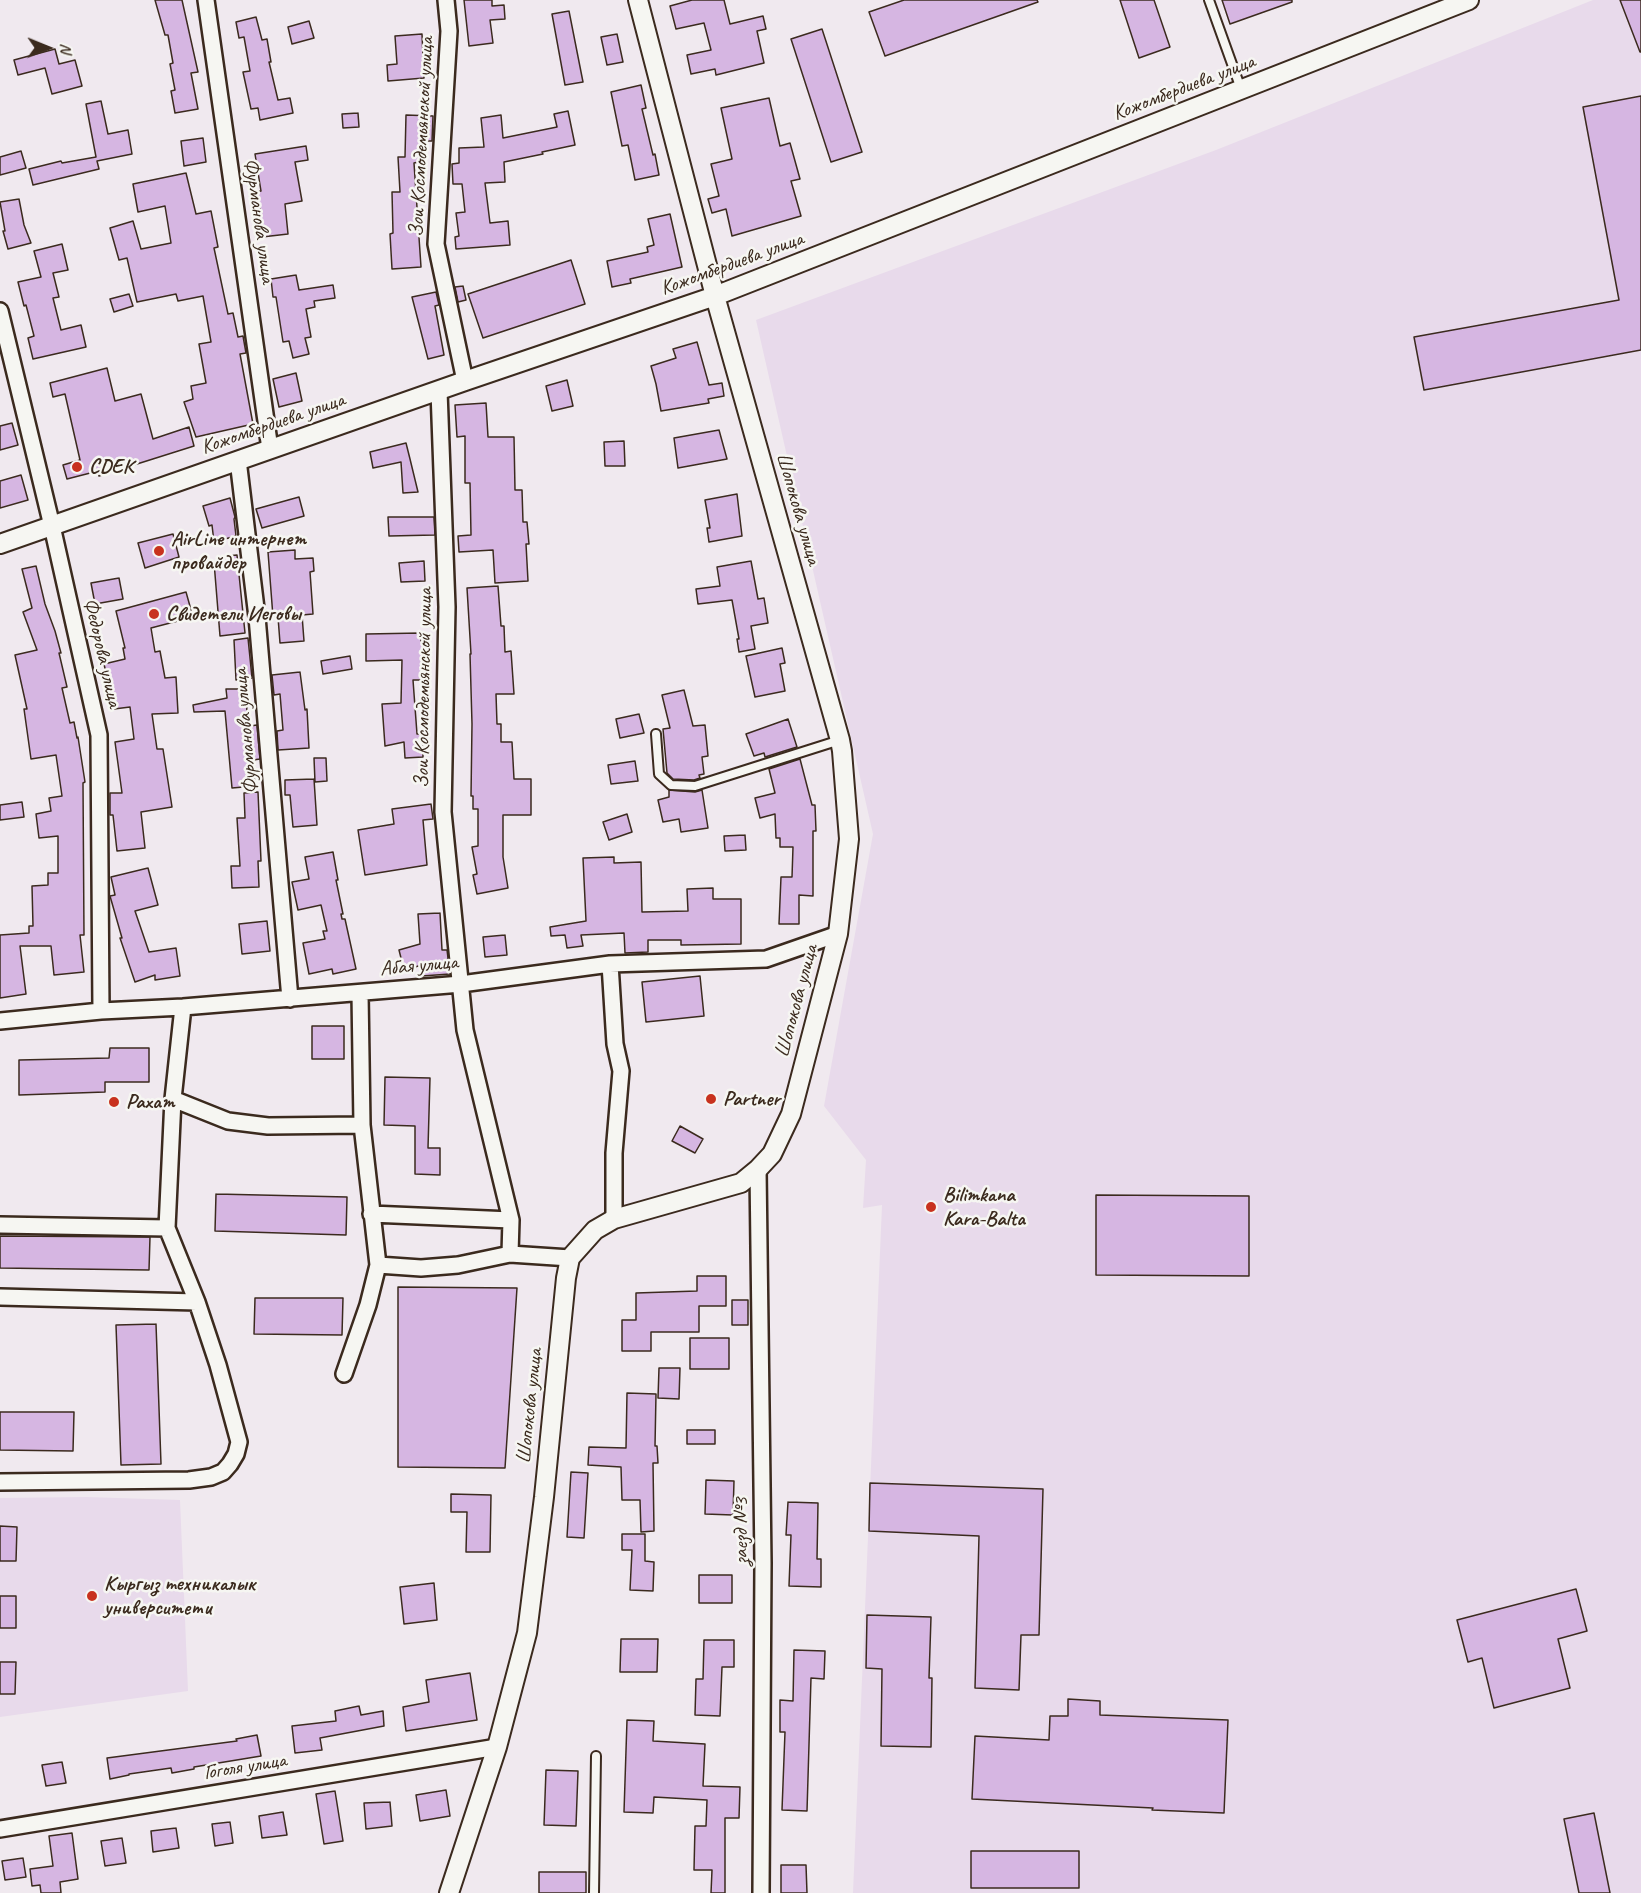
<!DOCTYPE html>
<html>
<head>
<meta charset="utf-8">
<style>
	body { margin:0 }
	#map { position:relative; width:1641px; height:1893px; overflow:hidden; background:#f0e9ef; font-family:Caveat,sans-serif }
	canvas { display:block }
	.north { position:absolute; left:18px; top:18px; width:60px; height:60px; -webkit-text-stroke:4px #f6f6f2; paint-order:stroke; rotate:91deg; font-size:16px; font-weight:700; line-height:24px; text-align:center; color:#3b2a1e }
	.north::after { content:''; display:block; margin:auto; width:21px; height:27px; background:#3b2a1e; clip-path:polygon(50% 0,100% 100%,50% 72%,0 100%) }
</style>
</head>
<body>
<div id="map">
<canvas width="1641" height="1893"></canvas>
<div class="north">N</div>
</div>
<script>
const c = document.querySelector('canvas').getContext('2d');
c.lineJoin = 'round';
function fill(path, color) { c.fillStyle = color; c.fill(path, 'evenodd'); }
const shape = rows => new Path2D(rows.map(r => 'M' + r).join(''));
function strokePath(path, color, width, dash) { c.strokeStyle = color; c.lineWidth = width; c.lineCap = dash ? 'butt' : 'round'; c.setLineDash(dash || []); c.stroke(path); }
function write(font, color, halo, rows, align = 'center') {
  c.font = font + ' Caveat,sans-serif'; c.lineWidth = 5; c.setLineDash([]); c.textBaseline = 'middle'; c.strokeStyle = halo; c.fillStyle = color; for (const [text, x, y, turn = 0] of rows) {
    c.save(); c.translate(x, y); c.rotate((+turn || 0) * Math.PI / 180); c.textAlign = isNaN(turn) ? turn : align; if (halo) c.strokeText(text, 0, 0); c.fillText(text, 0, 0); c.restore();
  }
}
fill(shape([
	[1593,0,1641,0,1641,1893,853,1893,882,1205,863,1208,866,1160,824,1106,873,834,756,320,1216,150],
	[86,1497,180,1500,188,1691,0,1717,0,1498]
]), '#e8daeb');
const building = shape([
	[155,0,182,0,198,72,191,73,198,109,175,113,171,91,175,90,170,64,173,63,168,35,165,35,155,0],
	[464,0,492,0,492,6,504,5,505,19,490,20,493,43,469,46,464,0],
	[692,0,724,0,730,24,763,16,766,29,757,31,764,63,716,75,715,69,691,74,687,55,711,50,704,23,676,29,670,6,692,0],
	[904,0,1037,0,1038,2,885,56,869,12,904,0],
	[1120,0,1154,0,1170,47,1139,58,1120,0],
	[1222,0,1292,0,1292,2,1230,24,1222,0],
	[1620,0,1641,0,1641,52,1640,52,1620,0],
	[569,11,583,82,565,85,552,14,569,11],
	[256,17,262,40,267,39,271,62,269,62,278,100,290,98,293,113,260,120,258,108,251,109,243,72,250,71,244,37,239,38,236,22,256,17],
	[309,21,314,38,292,44,288,27,309,21],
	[822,29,862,152,831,162,791,39,822,29],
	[422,34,424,78,388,81,387,65,397,64,395,36,422,34],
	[617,34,623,62,607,65,601,37,617,34],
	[55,49,59,64,75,60,82,86,52,94,45,68,18,75,14,60,55,49],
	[641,85,646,108,642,109,653,155,655,154,659,175,635,180,628,145,622,146,611,92,641,85],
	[1641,96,1641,350,1424,390,1414,337,1619,300,1583,107,1641,96],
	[769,98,780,146,790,143,800,179,791,181,801,216,732,236,726,209,712,213,708,199,719,196,711,164,732,159,721,108,769,98],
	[101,101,108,134,128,130,132,154,97,161,99,169,33,185,29,169,61,161,62,163,96,157,86,104,101,101],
	[568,111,575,145,542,152,543,154,504,162,505,182,485,183,490,223,508,221,510,245,456,249,455,237,459,236,456,213,465,212,462,184,453,184,452,164,459,163,459,148,484,147,481,118,501,115,503,138,557,127,554,114,568,111],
	[358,113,359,127,343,128,342,114,358,113],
	[406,115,433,116,432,141,422,141,423,161,414,163,421,267,392,269,390,234,393,233,392,192,400,192,398,157,405,157,406,115],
	[203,138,206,162,184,166,181,141,203,138],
	[306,146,308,160,295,162,302,201,285,204,288,234,262,237,260,208,252,209,250,193,261,191,255,154,306,146],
	[21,151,26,168,0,175,0,157,21,151],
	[186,173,196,214,211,211,218,247,214,248,228,314,233,313,238,337,243,336,246,353,240,354,253,424,196,437,184,402,193,399,191,386,206,383,199,344,211,342,203,296,178,301,176,294,137,302,127,258,119,260,110,228,133,221,141,249,171,243,165,206,138,212,133,184,186,173],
	[19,199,24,225,31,243,8,249,3,231,5,231,0,202,19,199],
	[670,214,682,267,630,279,631,283,612,287,607,261,648,252,647,247,654,245,648,219,670,214],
	[62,244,68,270,53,273,59,297,53,298,61,330,81,325,86,347,33,359,28,338,34,336,26,305,24,306,18,282,41,277,34,251,62,244],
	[571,260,585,304,483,338,468,294,571,260],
	[296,275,299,290,333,285,335,298,314,301,315,307,306,309,311,337,305,338,309,354,293,358,289,341,283,342,276,297,273,297,271,279,296,275],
	[463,286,466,300,458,302,455,287,463,286],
	[436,292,439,305,435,306,444,355,428,359,412,297,436,292],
	[129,294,133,306,114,312,110,299,129,294],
	[697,342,709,385,722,383,724,396,708,399,709,403,661,411,656,384,651,366,676,358,673,349,697,342],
	[107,368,115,401,141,394,153,439,189,427,194,446,99,476,98,471,67,479,63,465,80,460,65,394,53,397,50,383,107,368],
	[296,373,302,401,279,407,273,379,296,373],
	[567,380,573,406,552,411,546,386,567,380],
	[486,403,488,437,514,437,515,490,522,490,523,522,527,522,529,544,526,544,528,581,495,583,493,550,459,552,458,536,471,535,470,483,465,483,465,436,457,437,455,405,486,403],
	[12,423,18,445,0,450,0,426,12,423],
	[719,430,727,459,678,468,674,438,719,430],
	[624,441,625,466,605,466,604,442,624,441],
	[406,443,410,459,418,492,403,493,401,462,373,468,370,452,406,443],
	[21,475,28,500,0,508,0,481,21,475],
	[737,494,742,536,709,542,707,528,710,528,705,500,737,494],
	[299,497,304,516,262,528,256,509,299,497],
	[230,498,235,517,234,519,236,536,214,542,212,525,209,526,203,506,230,498],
	[388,517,434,517,435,535,389,536,388,517],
	[173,534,179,557,145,568,138,543,173,534],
	[295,550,295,559,313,558,314,571,310,572,313,614,302,615,304,641,280,643,278,617,273,617,268,552,295,550],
	[237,555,245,633,220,636,214,562,217,562,217,557,237,555],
	[424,561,425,581,401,582,399,563,424,561],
	[751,561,758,599,764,598,768,623,751,626,755,649,739,652,737,639,739,639,732,600,698,604,696,589,720,586,717,567,751,561],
	[36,566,45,604,55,631,61,653,59,653,67,687,62,688,70,723,74,722,77,738,78,737,85,782,83,783,84,935,80,935,84,972,54,975,51,946,20,946,26,994,0,998,0,935,29,933,29,926,33,926,32,886,48,885,48,873,58,873,58,836,39,838,36,814,51,811,49,798,62,796,56,755,31,759,24,709,27,709,15,655,37,650,23,612,32,608,22,569,36,566],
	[119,578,123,599,95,604,91,583,119,578],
	[498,586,501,626,504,626,505,652,511,651,514,694,496,694,497,724,501,724,501,742,512,742,514,779,531,779,531,815,503,815,503,857,508,888,477,894,473,875,477,874,472,847,478,846,478,809,473,809,473,796,471,796,472,724,470,654,471,654,467,588,498,586],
	[186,592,193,617,151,628,155,652,160,651,165,678,176,677,178,713,152,714,157,749,163,749,172,807,141,812,145,848,117,851,113,815,110,815,110,793,122,793,115,742,134,739,130,707,114,709,104,664,125,659,123,648,125,648,116,611,186,592],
	[421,633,421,641,423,641,421,680,413,680,417,734,422,734,423,757,405,758,404,742,385,746,382,704,401,703,402,660,366,661,366,634,421,633],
	[248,638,252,678,236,680,234,640,248,638],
	[782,648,785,663,780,664,785,691,755,697,746,656,782,648],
	[350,656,352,669,323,674,321,661,350,656],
	[300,672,305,710,307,709,309,748,278,750,277,731,283,730,280,694,274,695,272,675,300,672],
	[226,689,246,689,247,714,249,714,250,726,257,725,260,759,253,760,255,786,232,788,225,711,194,712,193,705,227,698,226,689],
	[684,690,693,726,705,725,708,756,702,757,704,774,699,775,700,778,694,780,673,779,667,773,663,729,670,728,662,695,684,690],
	[639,714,644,733,620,738,616,719,639,714],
	[788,719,797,747,765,757,764,753,754,756,746,734,788,719],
	[314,758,326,758,327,781,315,782,314,758],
	[800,759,812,805,815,805,816,831,813,831,813,896,799,895,799,924,779,924,781,877,792,877,793,847,780,847,780,838,776,838,775,814,760,818,755,798,775,793,769,769,800,759],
	[635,761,638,781,611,784,608,765,635,761],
	[314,779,317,825,293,827,290,795,285,795,285,780,314,779],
	[669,790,695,792,702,790,708,828,681,832,679,819,663,822,658,800,669,797,669,790],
	[258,792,261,861,258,861,259,887,232,888,231,866,240,866,237,818,245,818,244,793,258,792],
	[22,802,24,817,0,820,0,805,22,802],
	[431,804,433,819,423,820,427,865,365,875,358,830,394,824,392,809,431,804],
	[627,814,632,832,609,840,603,822,627,814],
	[745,835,746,850,725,851,724,836,745,835],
	[333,852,338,880,336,880,343,914,341,914,342,919,345,919,356,969,333,974,332,969,309,974,303,943,325,939,323,931,327,931,321,905,298,910,292,882,309,879,305,857,333,852],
	[614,857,614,863,641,862,642,912,688,911,687,889,713,888,713,899,741,899,741,944,681,945,681,940,648,940,648,952,625,953,624,933,581,935,583,946,567,948,565,935,551,936,550,927,586,921,583,858,614,857],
	[148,868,158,905,135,911,149,952,176,948,180,976,155,980,155,975,135,982,120,938,122,938,110,896,115,895,111,877,148,868],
	[440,913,442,950,447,950,450,974,422,976,422,965,404,970,399,950,420,944,418,914,440,913],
	[267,921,270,951,242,954,239,924,267,921],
	[505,935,507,955,485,957,483,937,505,935],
	[700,976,704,1016,646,1022,642,982,700,976],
	[312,1026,344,1026,344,1059,312,1059,312,1026],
	[110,1048,149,1048,149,1082,105,1082,105,1092,19,1095,19,1060,109,1058,110,1048],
	[385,1077,430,1078,428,1148,440,1148,440,1175,415,1174,415,1126,384,1125,385,1077],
	[680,1126,703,1139,695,1153,672,1141,680,1126],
	[216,1194,347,1197,346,1235,215,1231,216,1194],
	[1096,1195,1249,1196,1249,1276,1096,1275,1096,1195],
	[0,1236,150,1237,149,1270,0,1268,0,1236],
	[697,1276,726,1276,726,1306,699,1306,699,1332,651,1332,651,1351,622,1351,622,1320,636,1320,636,1293,697,1291,697,1276],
	[398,1287,517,1288,505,1468,398,1467,398,1287],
	[255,1298,343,1298,342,1335,254,1334,255,1298],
	[732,1300,748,1300,748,1325,732,1325,732,1300],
	[156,1324,161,1464,121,1465,116,1325,156,1324],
	[690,1338,729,1338,729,1369,690,1369,690,1338],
	[659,1368,680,1368,679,1399,658,1398,659,1368],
	[627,1393,656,1394,655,1446,657,1446,658,1463,653,1463,654,1531,641,1532,640,1500,622,1500,621,1467,588,1465,589,1447,626,1448,627,1393],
	[0,1412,74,1412,73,1451,0,1450,0,1412],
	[687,1430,715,1430,715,1444,687,1444,687,1430],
	[571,1472,588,1473,584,1538,567,1537,571,1472],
	[706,1480,734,1481,733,1515,705,1514,706,1480],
	[870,1483,1043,1489,1039,1635,1021,1635,1019,1690,975,1688,979,1536,869,1531,870,1483],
	[451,1494,491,1495,490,1552,466,1552,467,1512,451,1512,451,1494],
	[788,1502,818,1503,817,1559,821,1559,821,1587,789,1586,791,1535,786,1535,788,1502],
	[0,1526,17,1527,16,1561,0,1561,0,1526],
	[622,1534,645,1534,645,1561,654,1562,653,1591,630,1590,632,1550,622,1550,622,1534],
	[699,1575,732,1575,732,1603,699,1603,699,1575],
	[434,1583,437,1620,404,1624,400,1587,434,1583],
	[1576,1589,1587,1631,1558,1639,1570,1688,1494,1708,1482,1658,1468,1662,1457,1620,1576,1589],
	[0,1596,16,1596,16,1628,0,1628,0,1596],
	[867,1615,931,1617,929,1678,932,1678,931,1747,881,1746,882,1669,866,1668,867,1615],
	[621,1639,658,1639,657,1672,620,1672,621,1639],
	[704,1640,734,1640,734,1667,722,1667,720,1716,695,1715,696,1679,703,1679,704,1640],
	[794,1650,825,1651,824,1679,811,1678,807,1811,782,1810,785,1732,780,1732,780,1700,793,1701,794,1650],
	[0,1662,16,1662,15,1694,0,1694,0,1662],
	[470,1673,477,1720,406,1731,403,1707,429,1702,426,1680,470,1673],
	[1068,1699,1100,1701,1100,1715,1228,1720,1224,1813,1152,1810,1153,1808,972,1799,975,1736,1049,1740,1050,1716,1068,1716,1068,1699],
	[359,1706,361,1715,383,1711,384,1726,320,1738,322,1750,295,1753,292,1726,336,1721,335,1711,359,1706],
	[627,1720,654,1721,653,1741,705,1744,703,1786,740,1787,739,1818,725,1818,725,1893,711,1893,712,1870,694,1870,695,1826,706,1826,707,1800,654,1797,653,1813,624,1812,627,1720],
	[257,1735,261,1756,194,1767,194,1769,172,1773,171,1768,129,1774,129,1775,110,1779,107,1758,237,1741,236,1739,257,1735],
	[62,1762,66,1783,46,1786,42,1765,62,1762],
	[546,1770,578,1771,576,1826,544,1825,546,1770],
	[446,1790,450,1816,420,1821,416,1795,446,1790],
	[335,1791,343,1841,324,1844,316,1794,335,1791],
	[390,1802,392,1826,366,1829,364,1803,390,1802],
	[283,1812,287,1835,262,1838,259,1816,283,1812],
	[1594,1813,1610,1893,1579,1893,1564,1819,1594,1813],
	[230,1822,233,1843,215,1846,212,1824,230,1822],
	[176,1828,179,1848,153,1852,151,1831,176,1828],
	[72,1833,78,1879,60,1882,61,1893,41,1893,40,1885,32,1886,30,1869,53,1866,49,1836,72,1833],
	[122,1838,126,1863,105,1866,101,1841,122,1838],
	[971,1851,1079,1851,1079,1888,971,1888,971,1851],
	[23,1858,26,1877,5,1880,2,1861,23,1858],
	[781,1865,806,1865,807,1893,781,1893,781,1865],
	[539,1872,586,1872,586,1893,539,1893,539,1872]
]);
fill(building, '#d6b6e2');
strokePath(building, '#3b2a1e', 1.5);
const service = shape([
	[1209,0,1241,89],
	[656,734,659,774,671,785,695,786,840,740],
	[594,1893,596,1756]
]);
const minor = shape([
	[206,0,270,449],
	[446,0,449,31,436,244,465,381],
	[0,311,52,526,99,735,101,1011],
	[439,391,447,607,443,812,465,1030,511,1220,510,1254],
	[238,460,257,617,290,999],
	[610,964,615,1044,621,1071,614,1153,614,1219],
	[0,1021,101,1011,183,1007,461,984,610,964,766,959,838,934],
	[173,1099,228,1121,268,1126,362,1125],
	[758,1169,763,1563,761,1893],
	[371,1214,511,1220],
	[0,1225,167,1228],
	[378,1265,421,1268,458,1265,510,1254,570,1258],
	[0,1297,197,1302],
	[344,1374,368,1305,378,1265,362,1125,360,993],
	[0,1482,189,1480,211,1477,223,1472,230,1464,236,1454,239,1442,218,1365,197,1302,167,1228,173,1099,183,1007],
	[0,1829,497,1747]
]);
const tertiary = shape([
	[0,544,465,381,715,296,1469,0],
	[449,1893,497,1747,527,1633,544,1497,566,1278,570,1258,595,1230,614,1219,741,1183,758,1169,772,1154,791,1114,838,934,849,839,842,751,840,740,715,296,638,0]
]);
strokePath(service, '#3b2a1e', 12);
strokePath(minor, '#3b2a1e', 20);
strokePath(tertiary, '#3b2a1e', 22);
strokePath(service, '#f6f6f2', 8);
strokePath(minor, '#f6f6f2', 15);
strokePath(tertiary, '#f6f6f2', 18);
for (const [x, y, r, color] of [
	[77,467,6,"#c8321e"],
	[159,551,6,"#c8321e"],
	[154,614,6,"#c8321e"],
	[711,1099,6,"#c8321e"],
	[114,1102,6,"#c8321e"],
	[931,1207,6,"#c8321e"],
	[92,1596,6,"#c8321e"]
]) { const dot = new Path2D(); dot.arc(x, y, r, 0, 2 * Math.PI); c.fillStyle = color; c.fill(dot); strokePath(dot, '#f6f6f2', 2); }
write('21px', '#3b2a1e', '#f6f6f2', [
	["Кожомбердиева улица",1184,88,-21],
	["Зои Космодемьянской улица",422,137,-87],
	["Фурманова улица",259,221,82],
	["Кожомбердиева улица",732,264,-20],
	["Кожомбердиева улица",273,424,-19],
	["Шопокова улица",798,509,74],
	["Федорова улица",102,653,77],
	["Зои Космодемьянской улица",424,688,-89],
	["Фурманова улица",246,731,-95],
	["Абая улица",419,966,-5],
	["Шопокова улица",797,1001,-75],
	["Шопокова улица",530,1406,-84],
	["заезд №3",741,1531,-90],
	["Гоголя улица",245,1767,-9]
]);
write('bold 21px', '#3b2a1e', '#f6f6f2', [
	["CDEK",89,467],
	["AirLine интернет",171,539],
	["провайдер",171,563],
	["Свидетели Иеговы",166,614],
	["Partner",723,1099],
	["Рахат",126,1102],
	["Bilimkana",943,1195],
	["Kara-Balta",943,1219],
	["Кыргыз техникалык",104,1584],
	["университети",104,1608]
], 'left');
</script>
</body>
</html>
